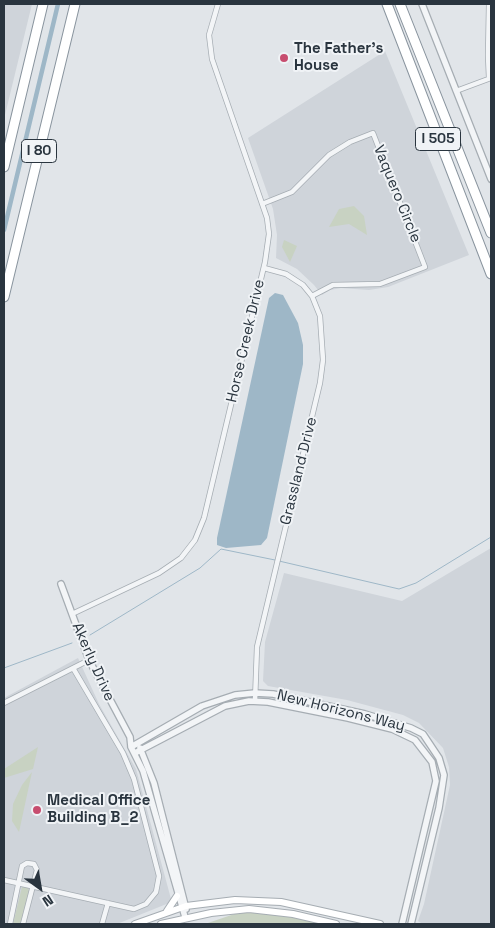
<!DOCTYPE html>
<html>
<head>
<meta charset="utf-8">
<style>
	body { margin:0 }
	#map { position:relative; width:495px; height:928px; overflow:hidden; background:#e1e5e9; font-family:"Space Grotesk",sans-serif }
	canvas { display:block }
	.frame { position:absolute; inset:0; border:5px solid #2a353f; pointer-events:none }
	.north { position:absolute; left:15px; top:863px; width:50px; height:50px; -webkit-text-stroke:4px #f0f3f6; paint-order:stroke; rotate:148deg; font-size:14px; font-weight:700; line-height:20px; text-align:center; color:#2a353f }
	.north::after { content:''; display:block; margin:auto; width:18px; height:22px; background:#2a353f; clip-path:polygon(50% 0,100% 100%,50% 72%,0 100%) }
</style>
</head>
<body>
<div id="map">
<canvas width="495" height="928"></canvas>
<div class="frame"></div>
<div class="north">N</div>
</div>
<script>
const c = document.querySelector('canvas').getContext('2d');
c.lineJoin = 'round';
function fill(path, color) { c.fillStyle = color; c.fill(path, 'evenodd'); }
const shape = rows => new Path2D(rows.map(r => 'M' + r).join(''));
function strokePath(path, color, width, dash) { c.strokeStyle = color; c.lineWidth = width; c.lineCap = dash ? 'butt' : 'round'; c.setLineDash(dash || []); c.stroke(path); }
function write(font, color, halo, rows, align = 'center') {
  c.font = font + ' "Space Grotesk",sans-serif'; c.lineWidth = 4; c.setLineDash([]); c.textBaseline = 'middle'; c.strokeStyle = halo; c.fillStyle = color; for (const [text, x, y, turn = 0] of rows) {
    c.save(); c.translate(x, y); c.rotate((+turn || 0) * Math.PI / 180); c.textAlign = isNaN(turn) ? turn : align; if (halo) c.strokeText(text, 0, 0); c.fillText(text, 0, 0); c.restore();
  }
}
fill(shape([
	[4,4,32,4,4,119],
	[385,51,469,255,388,287,369,290,341,288,330,290,322,295,314,285,297,269,276,258,277,235,273,209,248,138],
	[491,548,491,924,421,923,418,921,424,904,450,785,449,767,443,748,419,723,403,715,347,700,268,686,263,681,265,642,284,573,402,601],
	[78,658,99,704,136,769,171,899,169,903,117,924,4,924,4,698]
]), '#cfd4da');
fill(shape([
	[354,206,364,216,367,235,349,224,329,227,339,209],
	[284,240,297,246,290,262,282,247],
	[38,747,33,769,4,778,4,769],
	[32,772,19,832,12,821,13,804,22,785],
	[22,887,28,888,29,891,20,924,13,924],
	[249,909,336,924,205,924]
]), '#c8d2c2');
fill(shape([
	[275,293,283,295,298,323,303,345,303,364,267,538,261,545,226,548,217,545,217,538,269,298]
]), '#9eb7c7');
strokePath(shape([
	[279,561,399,589,416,583,491,537],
	[90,635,200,568,221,549,275,560],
	[4,668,72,643]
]), '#9eb7c7', 1);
strokePath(shape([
	[4,230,58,4]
]), '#9eb7c7', 4.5);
const minor = shape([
	[489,4,488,56,489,78],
	[456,91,491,78],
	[262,204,292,192,329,155,350,142,373,133,425,267,380,284,333,285,312,296],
	[72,614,159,573,181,558,195,540,204,518,265,262,269,234,267,218,212,59,209,35,218,4],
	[255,701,257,647,320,383,323,360,320,316,312,296,303,285,286,274,264,268],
	[4,703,89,660],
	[4,880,134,909,146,904,156,892,159,876,134,779,123,753,73,668],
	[10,924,22,866,27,863,34,864,37,870,23,924],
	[102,924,108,903]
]);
const tertiary = shape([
	[422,4,491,179],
	[61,584,89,660,130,737,131,747,143,771,185,917],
	[131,747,202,706,235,695,255,693,273,694,365,714,411,728,423,734,439,758,444,775,439,808,411,924],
	[140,748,154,783,186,909],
	[135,753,225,706,249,701,268,702,348,718,392,729,415,740,432,762,436,781,402,924]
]);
const secondary = shape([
	[167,911,177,896],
	[135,924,186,906,235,900,281,902,380,924],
	[161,924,211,913,249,909,293,914,336,924]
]);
const motorway = shape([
	[387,4,491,274],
	[400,4,491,233],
	[4,167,43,4],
	[4,297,75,4]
]);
strokePath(minor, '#a6adb3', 6);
strokePath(tertiary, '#a6adb3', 8);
strokePath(secondary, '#a6adb3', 8);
strokePath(motorway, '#89949e', 11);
strokePath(minor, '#f3f5f7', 4.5);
strokePath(tertiary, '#f3f5f7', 5.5);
strokePath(secondary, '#fff', 6);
strokePath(motorway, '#fff', 9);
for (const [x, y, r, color] of [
	[284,58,5,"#c74d6f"],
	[37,810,5,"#c74d6f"]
]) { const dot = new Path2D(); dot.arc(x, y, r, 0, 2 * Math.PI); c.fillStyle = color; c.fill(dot); strokePath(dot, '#f0f3f6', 2); }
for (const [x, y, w] of [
	[438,139,45],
	[39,151,35]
]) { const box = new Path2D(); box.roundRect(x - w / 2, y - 11.5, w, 23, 4); c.fillStyle = '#f0f3f6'; c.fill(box); strokePath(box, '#2a353f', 1); }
write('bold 14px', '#2a353f', null, [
	["I 505",438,139],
	["I 80",39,151]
]);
write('bold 15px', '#2a353f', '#f0f3f6', [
	["The Father's",294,49],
	["House",294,66],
	["Medical Office",47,801],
	["Building B_2",47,818]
], 'left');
write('15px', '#2a353f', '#f0f3f6', [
	["Vaquero Circle",397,194,68],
	["Horse Creek Drive",246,341,-77],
	["Grassland Drive",299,471,-76],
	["Akerly Drive",93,662,66],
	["New Horizons Way",341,711,14]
]);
</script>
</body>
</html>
